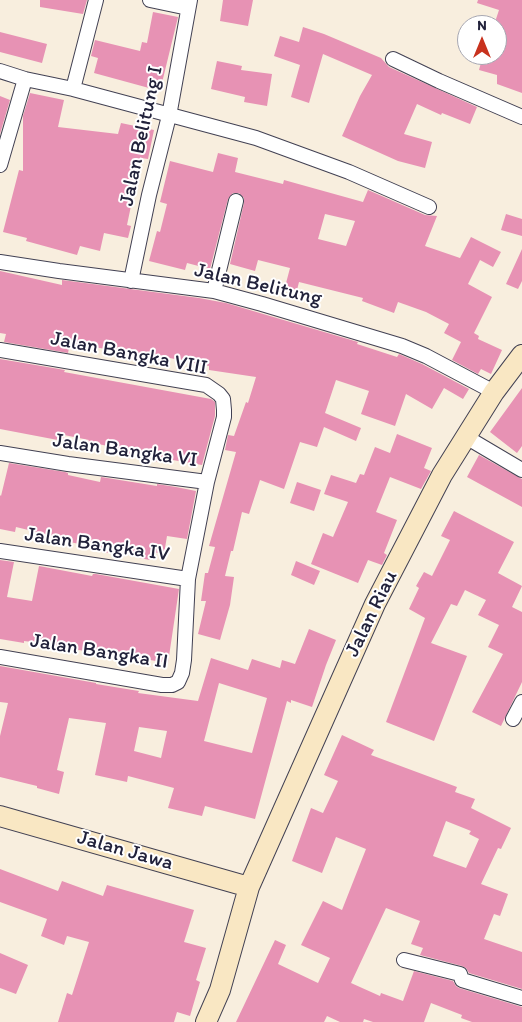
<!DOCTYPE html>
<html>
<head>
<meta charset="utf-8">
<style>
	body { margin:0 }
	#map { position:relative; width:522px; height:1022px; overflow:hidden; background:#f8eede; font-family:Itim,sans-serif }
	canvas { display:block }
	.north { position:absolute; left:457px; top:15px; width:50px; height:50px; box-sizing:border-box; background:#fff; border:1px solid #a7a7b1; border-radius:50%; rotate:0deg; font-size:14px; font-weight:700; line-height:20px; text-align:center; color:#22223b }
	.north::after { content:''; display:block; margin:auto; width:18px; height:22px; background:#c8321e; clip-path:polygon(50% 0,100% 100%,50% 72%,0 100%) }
</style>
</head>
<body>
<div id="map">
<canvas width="522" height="1022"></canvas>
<div class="north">N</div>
</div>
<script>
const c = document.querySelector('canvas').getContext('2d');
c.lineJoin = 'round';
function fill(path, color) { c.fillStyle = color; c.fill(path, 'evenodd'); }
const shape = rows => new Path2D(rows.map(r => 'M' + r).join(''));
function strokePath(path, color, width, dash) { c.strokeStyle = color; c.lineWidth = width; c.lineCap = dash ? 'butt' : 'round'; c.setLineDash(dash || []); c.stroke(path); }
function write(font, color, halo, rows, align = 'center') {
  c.font = font + ' Itim,sans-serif'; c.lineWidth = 4; c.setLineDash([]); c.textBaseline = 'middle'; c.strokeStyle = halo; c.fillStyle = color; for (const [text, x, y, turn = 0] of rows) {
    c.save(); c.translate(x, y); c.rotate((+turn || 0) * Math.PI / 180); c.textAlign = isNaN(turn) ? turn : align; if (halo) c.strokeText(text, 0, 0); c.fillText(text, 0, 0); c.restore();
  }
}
fill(shape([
	[40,0,87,0,83,14,40,7],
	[223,0,253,0,248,26,220,21],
	[478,0,522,0,522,93,497,84,497,75,479,70,483,55,497,55,497,25,494,25,499,10,477,3],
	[153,12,178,17,160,91,94,73,98,58,91,56,95,40,140,51,142,42,147,43],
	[303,27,324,34,381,58,389,67,477,107,470,124,442,113,441,115,417,104,404,134,432,142,425,168,398,161,342,136,360,96,372,75,323,54,309,103,291,97,300,65,274,56,280,36,299,42],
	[0,32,47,44,42,63,0,52],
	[217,61,242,66,241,70,272,74,267,106,244,102,245,97,211,89],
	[30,93,64,100,58,127,118,134,121,123,154,130,148,159,141,158,127,225,131,226,128,238,104,233,100,251,80,246,77,255,26,241,27,238,3,232,19,170,23,171,23,116],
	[0,96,10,100,0,134],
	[218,153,238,158,235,172,283,184,284,180,363,202,368,190,425,215,437,216,425,246,460,258,471,237,501,252,493,267,480,260,468,284,492,297,474,333,479,336,478,339,502,350,491,374,481,369,478,374,452,360,461,342,444,333,449,324,426,312,398,302,394,313,362,301,363,298,299,282,297,290,285,287,290,268,258,260,255,271,230,264,244,203,244,198,239,193,233,193,228,199,210,269,187,263,185,270,149,261,157,231,160,232,167,204,160,202,170,161,213,172],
	[325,214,355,221,346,246,318,239],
	[506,214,522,219,522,236,501,230],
	[522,249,522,281,518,289,506,284],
	[0,271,62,285,62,280,199,298,226,303,358,342,357,344,397,357,399,354,422,364,469,389,463,399,444,388,432,409,406,394,395,426,361,414,369,391,336,380,325,413,361,428,356,441,324,427,317,447,300,442,284,489,260,480,249,514,242,512,233,551,231,551,225,576,234,577,230,605,220,640,198,634,206,601,201,601,205,573,208,573,215,547,209,546,236,452,225,450,228,435,234,436,246,402,248,403,256,377,209,370,209,366,160,356,158,364,137,359,138,355,89,346,89,347,70,343,68,353,4,342,6,334,0,333],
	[0,359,65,370,64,372,211,399,215,402,215,416,202,465,161,458,160,462,142,459,142,457,122,454,123,449,88,442,89,440,64,435,63,441,0,429],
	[522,388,522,446,517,453,490,432],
	[397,434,432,448,424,468,431,471,421,489,390,477,376,512,397,520,384,553,387,555,382,565,368,560,358,583,311,564,323,533,333,537,348,502,324,494,331,475,356,483,360,474,364,475,375,447,390,453],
	[479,455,522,479,522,507,467,477],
	[9,463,65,472,68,473,68,475,100,482,101,477,157,486,157,484,176,487,196,491,187,539,167,536,164,554,152,552,150,560,139,558,139,554,110,549,109,553,87,549,88,546,61,540,61,538,16,527,15,532,0,529,0,495,1,496],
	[297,482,321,490,314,511,290,503],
	[454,511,514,542,498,573,522,586,512,607,522,612,522,682,501,726,472,712,503,654,488,647,499,625,478,615,486,600,465,590,457,606,451,604,431,643,467,656,434,741,386,722,425,618,409,609,419,588,416,586,424,572,432,576,450,540,441,536],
	[0,560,14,562,7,597,32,601,39,566,92,576,93,574,96,574,179,589,168,663,138,658,138,661,47,644,24,641,24,643,0,639],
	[296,561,320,571,314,585,291,575],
	[309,629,336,640,326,665,312,707,291,700,291,703,287,701,255,819,205,806,202,816,168,808,174,788,128,776,127,782,95,775,106,723,69,718,57,770,64,772,59,794,37,788,37,786,0,777,0,736,8,703,0,702,0,666,96,683,96,684,139,691,138,693,198,701,211,658,248,670,252,659,280,668,282,660,295,664],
	[219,683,267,698,252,753,204,741],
	[139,727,167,731,161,758,134,751],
	[342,735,374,750,371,755,457,787,455,792,475,799,471,808,511,828,501,849,498,848,481,884,508,894,500,916,494,914,484,939,522,952,522,989,469,973,466,968,462,966,420,955,423,948,411,944,420,921,386,908,351,983,380,996,381,993,403,1001,414,971,453,981,456,986,459,988,522,1007,522,1022,472,1022,461,1018,462,1015,431,1003,424,1022,373,1022,364,1019,363,1022,340,1022,327,1016,324,1022,236,1022,275,940,286,945,278,964,318,983,330,958,301,945,323,901,342,910,366,849,336,837,322,873,292,861,311,808,323,813,338,781,324,775],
	[446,821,471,831,469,834,479,839,466,868,433,856],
	[0,869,58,891,62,881,103,896,107,885,194,910,184,942,206,948,196,980,200,982,190,1016,177,1012,174,1022,58,1022,67,993,72,995,89,942,67,936,64,945,41,936,47,919,0,902],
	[0,953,28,965,16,994,0,988]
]), '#e792b4');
const minor = shape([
	[150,0,188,8],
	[393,59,439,81,522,117],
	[0,71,25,79,73,89,256,138,349,172,429,207],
	[73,89,96,0],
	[0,165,25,79],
	[0,262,59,271,214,291,262,304,402,346,426,356,494,392],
	[131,281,149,195,169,116,190,0],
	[214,291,236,201],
	[0,350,206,385,219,394,223,399,224,410,224,417,207,482,188,579,184,660,182,673,178,682,172,685,162,685,0,657],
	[466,437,522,470],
	[0,453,68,464,207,482],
	[0,551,188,579],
	[513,719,522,702],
	[404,960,460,974,462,980,522,998]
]);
const secondary = shape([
	[0,816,249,887],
	[206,1022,220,990,249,887,375,604,442,475,494,392,522,355]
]);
strokePath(minor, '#424153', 16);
strokePath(secondary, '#424153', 22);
strokePath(minor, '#fff', 14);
strokePath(secondary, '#f9e7c3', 20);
write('21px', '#22223b', '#fff', [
	["Jalan Belitung I",142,136,-78],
	["Jalan Belitung",258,285,13],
	["Jalan Bangka VIII",129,354,11],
	["Jalan Bangka VI",125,451,8],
	["Jalan Bangka IV",97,545,8],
	["Jalan Riau",372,614,-64],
	["Jalan Bangka II",99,652,9],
	["Jalan Jawa",125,851,16]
]);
</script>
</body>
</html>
